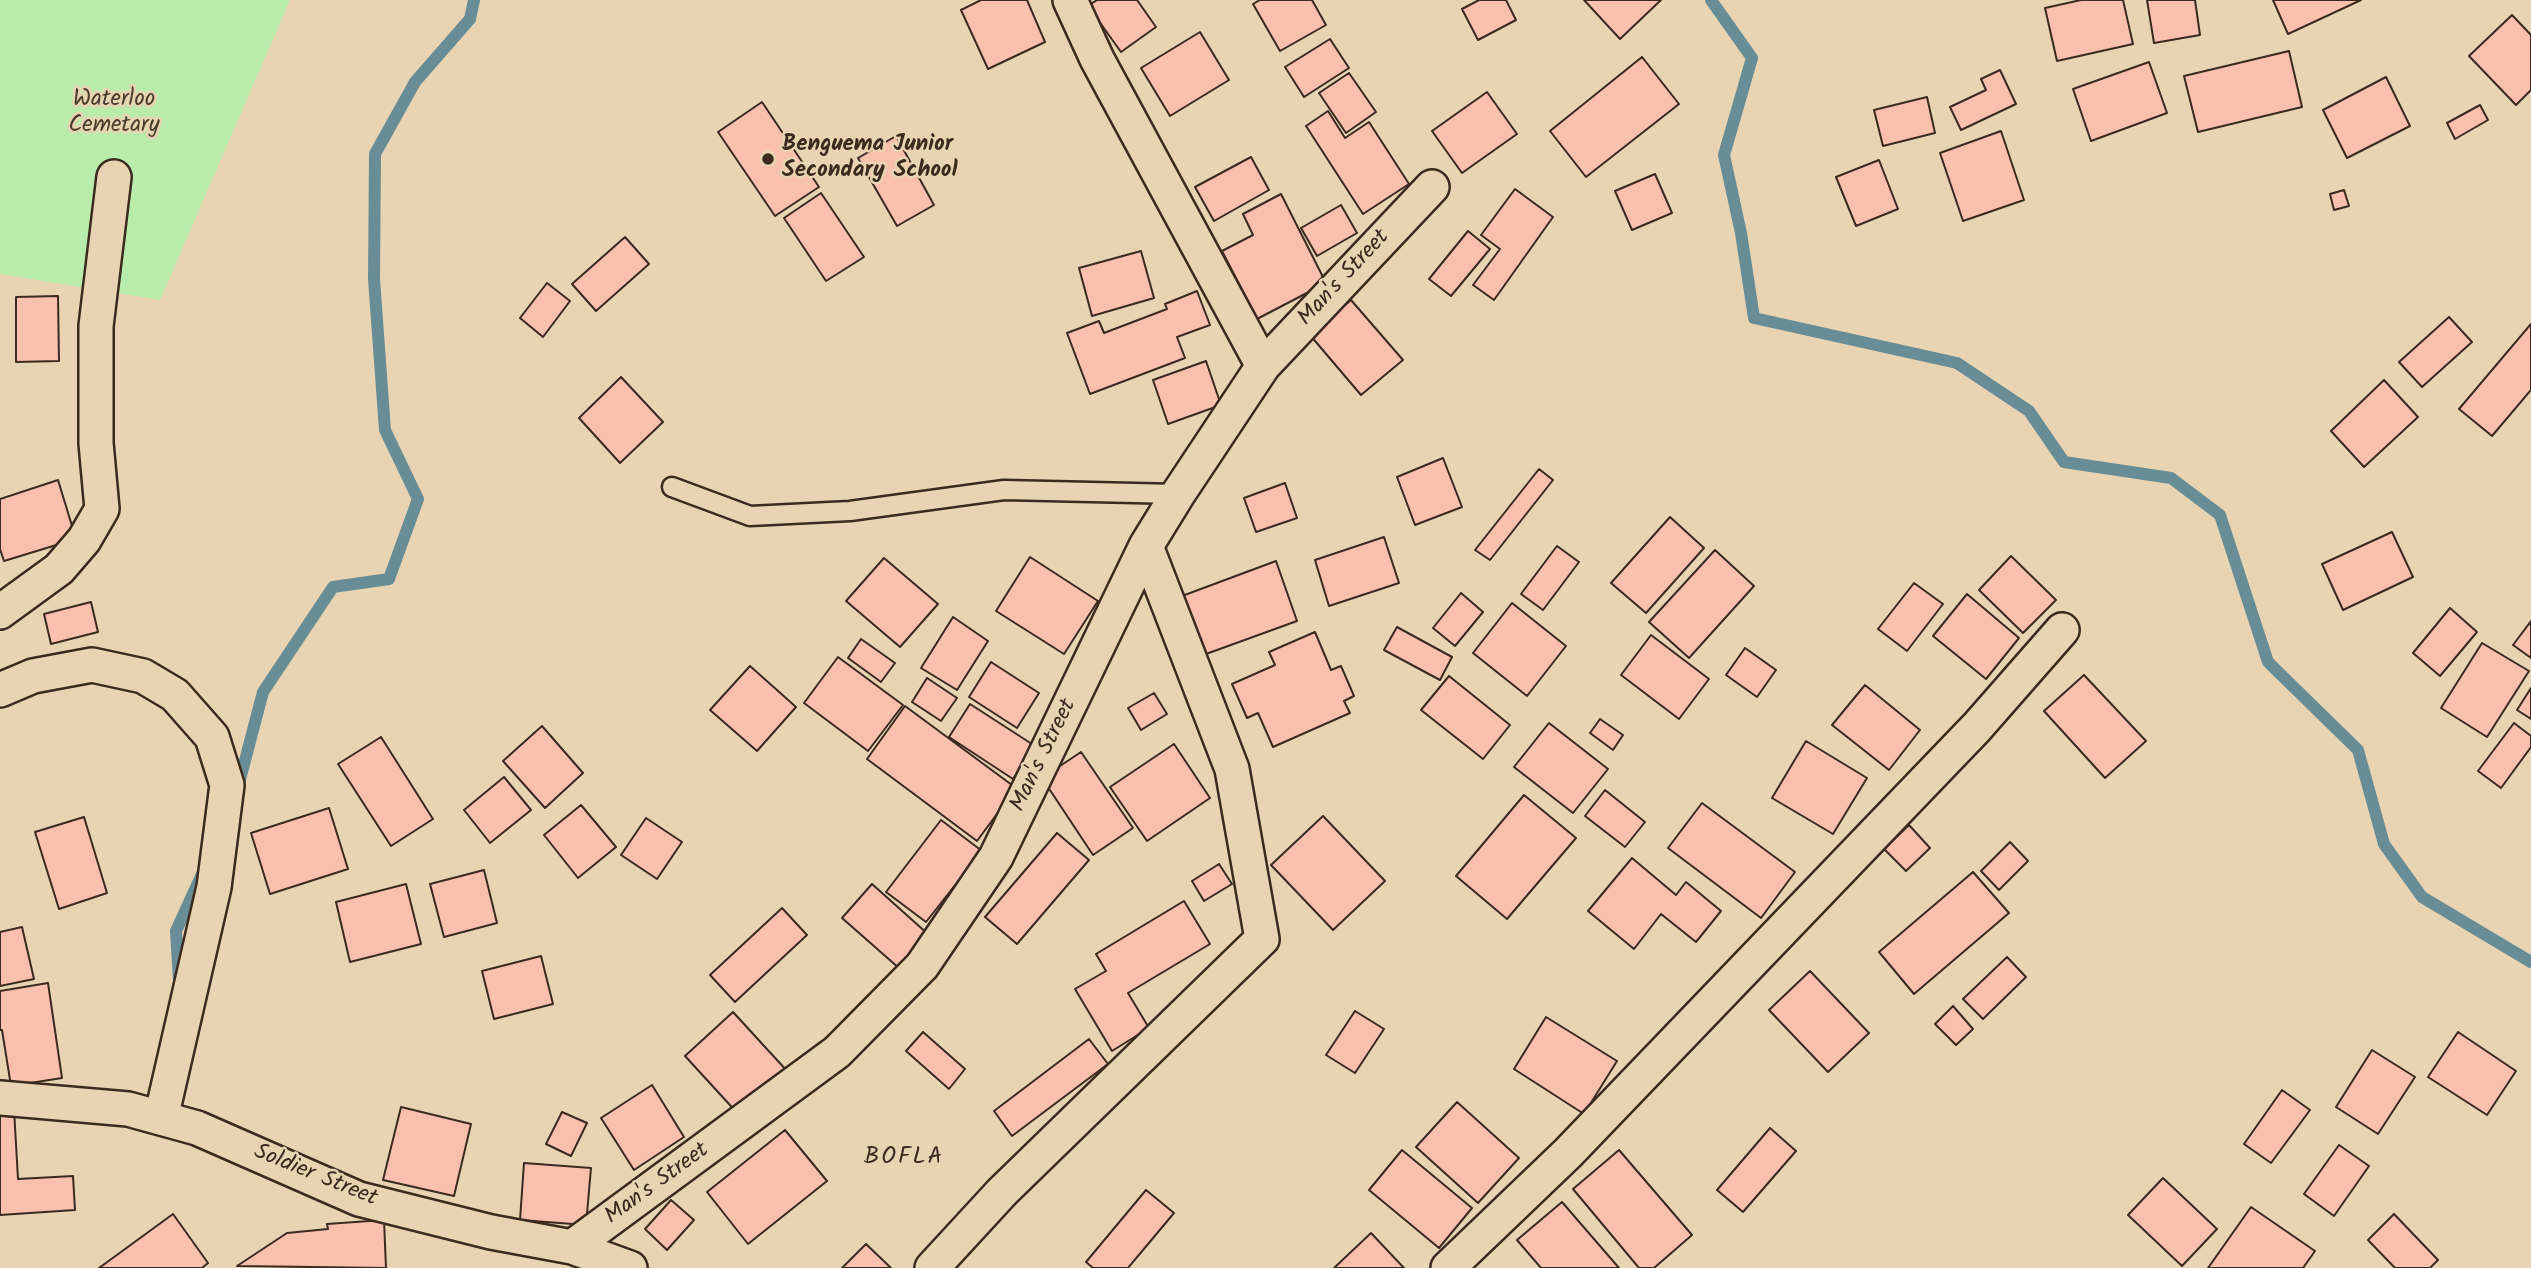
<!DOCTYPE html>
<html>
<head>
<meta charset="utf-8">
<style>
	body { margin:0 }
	canvas { display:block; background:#e8d4b2 }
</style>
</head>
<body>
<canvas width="2531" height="1268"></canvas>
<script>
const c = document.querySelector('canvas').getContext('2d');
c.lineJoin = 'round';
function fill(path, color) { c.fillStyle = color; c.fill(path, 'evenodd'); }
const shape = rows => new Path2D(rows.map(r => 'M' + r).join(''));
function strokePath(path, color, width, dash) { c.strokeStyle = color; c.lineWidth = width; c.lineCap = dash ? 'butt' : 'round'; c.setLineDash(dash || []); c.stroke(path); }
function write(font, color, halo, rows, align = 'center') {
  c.font = font + ' Kalam,sans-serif'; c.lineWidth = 5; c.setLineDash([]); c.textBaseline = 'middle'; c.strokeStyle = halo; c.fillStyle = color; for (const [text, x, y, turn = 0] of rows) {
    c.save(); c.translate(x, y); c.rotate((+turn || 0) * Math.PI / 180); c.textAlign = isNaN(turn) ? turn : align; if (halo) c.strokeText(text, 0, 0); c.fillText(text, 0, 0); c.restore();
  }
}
fill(shape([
	[0,0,290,0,160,300,0,274]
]), '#b9ebab');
strokePath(shape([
	[1711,0,1752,58,1724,155,1741,233,1754,318,1957,363,2029,411,2064,462,2171,478,2220,515,2268,662,2358,750,2384,844,2422,897,2531,962],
	[237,791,263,692,333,587,389,579,418,499,385,430,374,279,375,154,415,82,470,19,474,0],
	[179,981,176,931,203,872]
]), '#688d97', 12);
const building = shape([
	[981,0,1027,0,1045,42,988,69,961,10,981,0],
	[1097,0,1137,0,1156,27,1121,52,1088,6,1097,0],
	[1260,0,1312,0,1326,25,1280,51,1253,4,1260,0],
	[1479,0,1506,0,1516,20,1478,40,1462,9,1479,0],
	[1584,0,1661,0,1620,39,1584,0],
	[2081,0,2123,0,2133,44,2057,61,2045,8,2081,0],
	[2147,0,2195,0,2200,35,2154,43,2147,0],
	[2273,0,2361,0,2288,34,2273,0],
	[2512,15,2531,35,2531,90,2516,105,2469,56,2512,15],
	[1200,32,1229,80,1170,116,1141,68,1200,32],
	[1330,39,1349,68,1304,97,1285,67,1330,39],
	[2289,51,2302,107,2198,132,2184,76,2289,51],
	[1642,57,1679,104,1586,177,1550,131,1642,57],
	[2149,62,2167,113,2091,141,2073,89,2149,62],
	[2000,70,2016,104,1961,130,1950,107,1986,90,1981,79,2000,70],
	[1349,73,1376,112,1346,133,1319,93,1349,73],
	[2386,77,2410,126,2347,158,2323,110,2386,77],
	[1487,92,1517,134,1462,173,1432,131,1487,92],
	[1927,97,1935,133,1883,146,1874,110,1927,97],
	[762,102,819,187,775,216,718,132,762,102],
	[2480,105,2488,120,2455,139,2447,123,2480,105],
	[1328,111,1345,138,1369,122,1409,184,1363,214,1306,126,1328,111],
	[2001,131,2024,200,1963,221,1940,153,2001,131],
	[896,136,934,205,897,226,858,158,896,136],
	[1251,157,1269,190,1214,221,1195,187,1251,157],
	[1879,160,1898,209,1856,226,1836,177,1879,160],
	[1655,174,1672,213,1632,230,1615,191,1655,174],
	[1515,189,1553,217,1494,300,1473,285,1500,249,1481,235,1515,189],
	[2344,190,2349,206,2334,210,2330,194,2344,190],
	[821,193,864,257,826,281,784,218,821,193],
	[1281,194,1326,283,1257,319,1222,251,1253,235,1243,214,1281,194],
	[1341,205,1357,233,1317,256,1301,228,1341,205],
	[1468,231,1490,249,1451,296,1429,279,1468,231],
	[625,237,649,264,596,311,572,284,625,237],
	[1141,251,1154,298,1092,316,1079,268,1141,251],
	[547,283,570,301,543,337,520,318,547,283],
	[1197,291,1210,325,1177,337,1185,358,1090,394,1067,333,1099,321,1104,333,1167,309,1165,304,1197,291],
	[58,296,59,361,16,362,16,297,58,296],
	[1351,300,1403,360,1361,395,1310,335,1351,300],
	[2449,317,2472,342,2422,387,2399,362,2449,317],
	[2531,324,2531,390,2492,436,2459,409,2531,324],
	[1206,361,1221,405,1168,424,1153,380,1206,361],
	[621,377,663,422,620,463,579,418,621,377],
	[2384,380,2418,417,2364,467,2331,431,2384,380],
	[1443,458,1462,507,1415,525,1397,477,1443,458],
	[1539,469,1553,480,1490,560,1475,550,1539,469],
	[58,480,76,539,4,561,0,549,0,499,58,480],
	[1285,483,1297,518,1256,532,1244,498,1285,483],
	[1670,517,1704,548,1646,613,1611,583,1670,517],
	[2392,532,2413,577,2343,610,2322,564,2392,532],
	[1384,537,1399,583,1329,606,1315,560,1384,537],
	[1557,546,1579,562,1543,610,1521,594,1557,546],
	[1715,550,1754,586,1689,658,1649,622,1715,550],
	[2011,556,2056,600,2023,633,1979,590,2011,556],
	[1030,557,1098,601,1064,654,996,611,1030,557],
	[884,558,938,604,900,647,846,601,884,558],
	[1276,561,1297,621,1195,658,1174,599,1276,561],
	[1914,583,1943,604,1907,651,1878,629,1914,583],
	[1461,593,1483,612,1455,646,1433,628,1461,593],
	[1967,594,2019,638,1986,679,1933,636,1967,594],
	[91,602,98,632,51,644,44,614,91,602],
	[1512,603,1566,646,1527,696,1473,653,1512,603],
	[2450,608,2477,632,2440,676,2413,653,2450,608],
	[953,617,988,641,957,690,921,668,953,617],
	[2531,621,2531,658,2513,645,2531,621],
	[1397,627,1452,657,1440,680,1384,650,1397,627],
	[1315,632,1331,670,1341,666,1354,696,1344,701,1350,713,1273,747,1258,713,1247,718,1232,684,1275,665,1269,652,1315,632],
	[1651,635,1709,679,1679,719,1621,675,1651,635],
	[861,639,895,663,881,682,848,658,861,639],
	[2482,643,2529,671,2487,737,2441,708,2482,643],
	[1745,648,1776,670,1757,697,1726,675,1745,648],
	[838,657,903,705,868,751,804,703,838,657],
	[991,662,1039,693,1017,728,969,697,991,662],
	[750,666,796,707,757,751,710,710,750,666],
	[2084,675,2146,741,2105,778,2044,711,2084,675],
	[1449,676,1510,725,1483,759,1421,710,1449,676],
	[927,678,957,698,941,721,912,702,927,678],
	[1865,685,1920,730,1889,770,1832,725,1865,685],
	[2531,688,2531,719,2517,710,2531,688],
	[1154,693,1167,714,1141,730,1128,708,1154,693],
	[970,704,1035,746,1013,779,949,737,970,704],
	[905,706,1016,788,977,841,867,759,905,706],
	[1600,719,1623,735,1613,750,1590,733,1600,719],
	[1549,723,1608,769,1573,813,1514,767,1549,723],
	[2514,723,2531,736,2531,747,2501,788,2478,771,2514,723],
	[542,726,583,773,545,808,503,761,542,726],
	[381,737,433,819,391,846,338,764,381,737],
	[1806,741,1867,778,1833,834,1772,798,1806,741],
	[1174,744,1210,798,1147,841,1110,787,1174,744],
	[1081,752,1133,828,1093,855,1042,778,1081,752],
	[504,777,531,810,490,843,464,810,504,777],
	[1605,790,1645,822,1625,847,1585,816,1605,790],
	[1524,795,1576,838,1507,919,1456,876,1524,795],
	[1702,803,1795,872,1761,918,1668,848,1702,803],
	[581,805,616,847,578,878,544,835,581,805],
	[329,808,348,869,270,894,251,833,329,808],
	[1323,816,1385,881,1333,930,1271,865,1323,816],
	[84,817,107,893,59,909,35,832,84,817],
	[646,818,682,842,657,879,621,855,646,818],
	[941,820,982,851,926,922,886,892,941,820],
	[1909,825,1930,848,1906,871,1884,849,1909,825],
	[1057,833,1089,860,1017,944,985,917,1057,833],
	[2010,842,2028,861,1999,890,1981,871,2010,842],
	[1632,858,1676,895,1686,882,1721,911,1696,942,1661,914,1634,949,1588,911,1632,858],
	[1219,864,1232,884,1204,901,1192,881,1219,864],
	[484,870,497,923,444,937,430,884,484,870],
	[1973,872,2009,913,1914,994,1879,952,1973,872],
	[406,884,421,944,350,962,336,902,406,884],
	[872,884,929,935,900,969,842,918,872,884],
	[1184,901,1210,944,1128,993,1149,1028,1112,1051,1075,989,1106,971,1096,954,1184,901],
	[782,908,807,935,735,1002,710,975,782,908],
	[22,927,34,979,0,986,0,932,22,927],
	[541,956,553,1004,494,1019,482,971,541,956],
	[2007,957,2026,977,1983,1019,1963,999,2007,957],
	[1810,971,1869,1033,1828,1072,1769,1010,1810,971],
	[48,983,62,1078,11,1086,2,1030,0,1030,0,991,48,983],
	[1953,1006,1973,1029,1956,1045,1935,1024,1953,1006],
	[1355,1011,1384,1029,1355,1073,1326,1055,1355,1011],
	[733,1012,788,1072,740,1116,685,1056,733,1012],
	[1546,1017,1617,1061,1584,1114,1514,1069,1546,1017],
	[923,1032,965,1069,949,1089,906,1051,923,1032],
	[2458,1032,2516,1071,2487,1115,2428,1077,2458,1032],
	[1089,1039,1108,1064,1012,1136,994,1111,1089,1039],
	[2372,1050,2415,1077,2378,1134,2336,1107,2372,1050],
	[652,1085,684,1137,634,1170,601,1118,652,1085],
	[2282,1090,2310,1110,2271,1163,2244,1144,2282,1090],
	[1457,1102,1519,1158,1478,1203,1416,1147,1457,1102],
	[401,1107,471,1124,454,1196,383,1180,401,1107],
	[14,1109,18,1179,73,1176,75,1210,0,1215,0,1110,14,1109],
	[562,1112,587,1123,571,1156,546,1144,562,1112],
	[1770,1128,1796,1151,1743,1212,1717,1190,1770,1128],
	[785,1130,827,1181,748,1244,707,1192,785,1130],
	[2339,1145,2369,1166,2334,1216,2304,1194,2339,1145],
	[1402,1150,1472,1208,1439,1248,1369,1190,1402,1150],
	[1619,1150,1692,1235,1654,1268,1639,1268,1573,1189,1619,1150],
	[524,1163,591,1168,586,1225,520,1220,524,1163],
	[2163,1178,2217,1229,2182,1266,2128,1215,2163,1178],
	[1146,1190,1174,1213,1128,1268,1093,1268,1086,1262,1146,1190],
	[671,1200,694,1220,667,1250,645,1229,671,1200],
	[1562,1202,1619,1268,1541,1268,1517,1240,1562,1202],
	[2251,1207,2315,1251,2303,1268,2208,1268,2251,1207],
	[173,1214,208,1263,202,1268,99,1268,173,1214],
	[2394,1214,2438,1260,2430,1268,2395,1268,2368,1240,2394,1214],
	[384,1220,386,1268,237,1266,287,1233,328,1229,327,1224,384,1220],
	[1371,1233,1404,1268,1334,1268,1371,1233],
	[866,1244,891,1268,842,1268,866,1244]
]);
fill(building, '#f9c0ae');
strokePath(building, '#3b2a1e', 2);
const lane = shape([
	[672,487,750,516,850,511,1004,490,1178,494]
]);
const street = shape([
	[1070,0,1097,59,1263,366],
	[0,612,59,569,84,540,102,509,96,443,96,326,114,177],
	[0,690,33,676,92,665,143,676,175,695,212,737,227,785,214,887,161,1118],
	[0,1098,128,1109,197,1128,359,1199,491,1232,572,1247,630,1268],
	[572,1247,837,1052,922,966,996,857,1146,546,1178,494,1263,366,1432,187],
	[932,1268,1002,1192,1262,939,1232,769,1146,546],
	[1448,1268,1568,1153,1977,727,2062,630]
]);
strokePath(lane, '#3b2a1e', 23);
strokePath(street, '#3b2a1e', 38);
strokePath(lane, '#e8d4b2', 18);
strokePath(street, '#e8d4b2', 33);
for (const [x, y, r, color] of [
	[768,159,7,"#3b2a1e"]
]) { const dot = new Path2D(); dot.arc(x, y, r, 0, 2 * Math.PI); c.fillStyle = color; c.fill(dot); strokePath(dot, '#e8d4b2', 2.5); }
write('23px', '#483d2c', '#e8d4b2', [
	["Waterloo",114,101],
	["Cemetary",114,127]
]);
write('bold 23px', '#3b2a1e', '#e8d4b2', [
	["Benguema Junior",782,146],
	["Secondary School",782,172]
], 'left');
write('23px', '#3b2a1e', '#e8d4b2', [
	["Man's Street",1345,279,-47],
	["Man's Street",1045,756,-64],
	["Soldier Street",315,1177,22],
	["Man's Street",658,1185,-36]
]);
c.letterSpacing = '2px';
write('24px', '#3b2a1e', '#e8d4b2', [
	["BOFLA",904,1159]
]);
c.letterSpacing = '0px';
</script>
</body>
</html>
